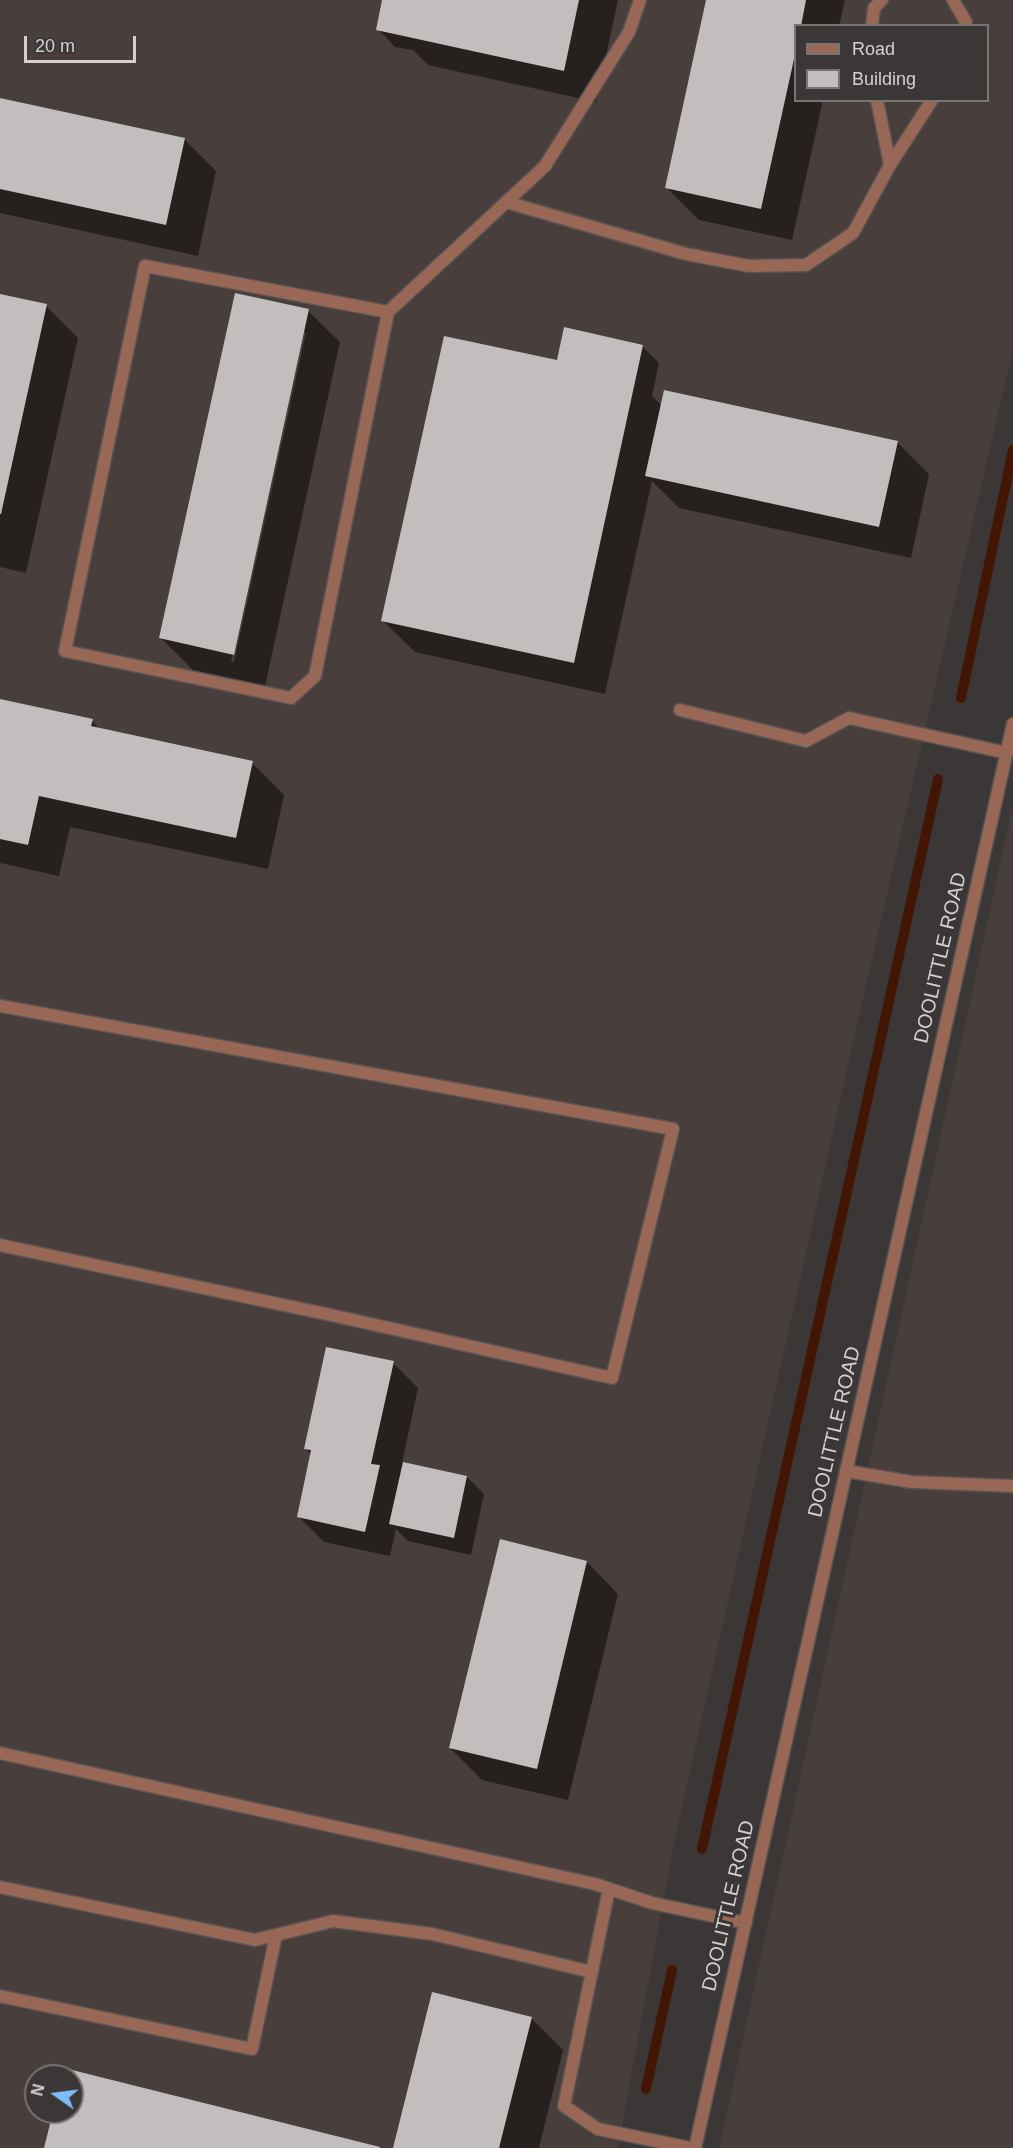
<!DOCTYPE html>
<html>
<head>
<meta charset="utf-8">
<style>
	body { margin:0 }
	#map { position:relative; width:1013px; height:2148px; overflow:hidden; background:#3a3736; font-family:Arial,sans-serif }
	canvas { display:block }
	.legend { position:absolute; left:794px; top:24px; width:195px; height:78px; box-sizing:border-box; background:#3a3736; border:2px solid #777574; margin:0; padding:8px 10px; list-style:none; font-size:18px; color:#d3d1d0 }
	.legend li { display:flex; align-items:center; gap:12px; height:30px }
	.legend b { width:30px; border:2px solid #777574 }
	.north { position:absolute; left:24px; top:2064px; width:60px; height:60px; box-sizing:border-box; background:#3a3736; border:2px solid #777574; border-radius:50%; rotate:284deg; font-size:16px; font-weight:700; line-height:24px; text-align:center; color:#d3d1d0 }
	.north::after { content:''; display:block; margin:auto; width:21px; height:27px; background:#81bcfa; clip-path:polygon(50% 0,100% 100%,50% 72%,0 100%) }
	.scale { position:absolute; left:24px; top:36px; width:112px; height:27px; box-sizing:border-box; border:3px solid #d3d1d0; border-top:0; padding-left:8px; font-size:18px; line-height:21px; white-space:nowrap; color:#d3d1d0; -webkit-text-stroke:4px #3a3736; paint-order:stroke }
</style>
</head>
<body>
<div id="map">
<canvas width="1013" height="2148"></canvas>
<ul class="legend">
<li><b style="height:8px;background:#986755"></b>Road</li>
<li><b style="height:16px;background:#c2bebd"></b>Building</li>
</ul>
<div class="north">N</div>
<div class="scale">20 m</div>
</div>
<script>
const c = document.querySelector('canvas').getContext('2d');
c.lineJoin = 'round';
function fill(path, color) { c.fillStyle = color; c.fill(path, 'evenodd'); }
const shape = rows => new Path2D(rows.map(r => 'M' + r).join(''));
function strokePath(path, color, width, dash) { c.strokeStyle = color; c.lineWidth = width; c.lineCap = dash ? 'butt' : 'round'; c.setLineDash(dash || []); c.stroke(path); }
function write(font, color, halo, rows, align = 'center') {
  c.font = font + ' Arial,sans-serif'; c.lineWidth = 6; c.setLineDash([]); c.textBaseline = 'middle'; c.strokeStyle = halo; c.fillStyle = color; for (const [text, x, y, turn = 0] of rows) {
    c.save(); c.translate(x, y); c.rotate((+turn || 0) * Math.PI / 180); c.textAlign = isNaN(turn) ? turn : align; if (halo) c.strokeText(text, 0, 0); c.fillText(text, 0, 0); c.restore();
  }
}
fill(shape([
	[0,0,1013,0,1013,349,862,1003,674,1843,618,2148,0,2148],
	[796,26,988,26,988,100,796,100],
	[36,2076,72,2076,72,2112,36,2112],
	[1013,805,1013,2148,719,2148]
]), '#483e3b');
fill(shape([
	[384,0,618,0,596,102,428,65,412,49,412,50,395,47,378,29],
	[708,0,845,0,839,26,796,26,796,100,823,100,792,240,699,220,667,188],
	[0,99,184,139,216,171,198,256,0,213],
	[0,296,46,306,78,338,26,573,0,567],
	[308,311,340,342,265,686,193,670,161,638],
	[302,332,306,332,234,662,231,662],
	[642,346,659,363,652,396,662,406,897,442,929,474,911,558,679,508,652,481,605,694,415,652,383,621,562,363],
	[0,701,92,721,101,730,252,763,284,795,268,869,70,827,59,876,0,863],
	[393,1363,418,1388,402,1463,467,1477,484,1494,471,1555,408,1541,396,1529,390,1556,324,1542,298,1516,311,1455,306,1449],
	[587,1562,618,1594,568,1800,482,1780,450,1748],
	[433,1994,532,2019,563,2050,539,2148,395,2148]
]), '#0007');
strokePath(shape([
	[961,698,1013,450],
	[702,1849,938,779],
	[646,2089,672,1970]
]), '#431504', 10);
fill(shape([
	[382,0,579,0,564,71,376,30],
	[706,0,806,0,801,26,796,26,796,50,761,209,665,188],
	[0,98,185,138,166,225,0,189],
	[235,293,309,309,234,655,159,638],
	[0,294,47,304,1,514,0,514],
	[564,327,643,345,574,663,381,621,444,336,557,360],
	[664,390,898,441,879,527,645,476],
	[0,699,93,719,91,726,253,761,236,838,39,796,28,845,0,839],
	[326,1347,394,1361,371,1464,380,1465,365,1532,297,1517,311,1450,304,1449],
	[403,1462,467,1476,454,1538,389,1524],
	[500,1539,587,1561,537,1769,449,1748],
	[432,1992,532,2017,499,2148,393,2148],
	[64,2068,380,2147,380,2148,44,2148,53,2112,72,2112,72,2076,61,2076]
]), '#c2bebd');
const service = shape([
	[953,0,966,22,965,26],
	[872,26,874,8,882,0],
	[877,100,890,165],
	[506,202,686,254,749,266,806,265,853,233,890,165,932,100],
	[388,312,145,266,65,651,291,698,315,676,388,312,545,166,629,32,640,0],
	[680,710,806,741,849,718,1007,753],
	[0,1006,673,1129,612,1378,331,1315,0,1245],
	[846,1471,912,1482,1013,1486],
	[0,1753,595,1884,652,1903,746,1923],
	[0,1887,255,1940,333,1921,432,1934,592,1972],
	[609,1889,564,2106,598,2129,690,2148],
	[0,1996,252,2049,276,1935]
]);
const minor = shape([
	[695,2148,1013,724]
]);
strokePath(service, '#565352', 15);
strokePath(minor, '#565352', 15);
strokePath(service, '#986755', 12);
strokePath(minor, '#986755', 12);
write('20px', '#d3d1d0', '#3a3736', [
	["DOOLITTLE ROAD",941,958,-77],
	["DOOLITTLE ROAD",835,1432,-77],
	["DOOLITTLE ROAD",729,1906,-77]
]);
</script>
</body>
</html>
